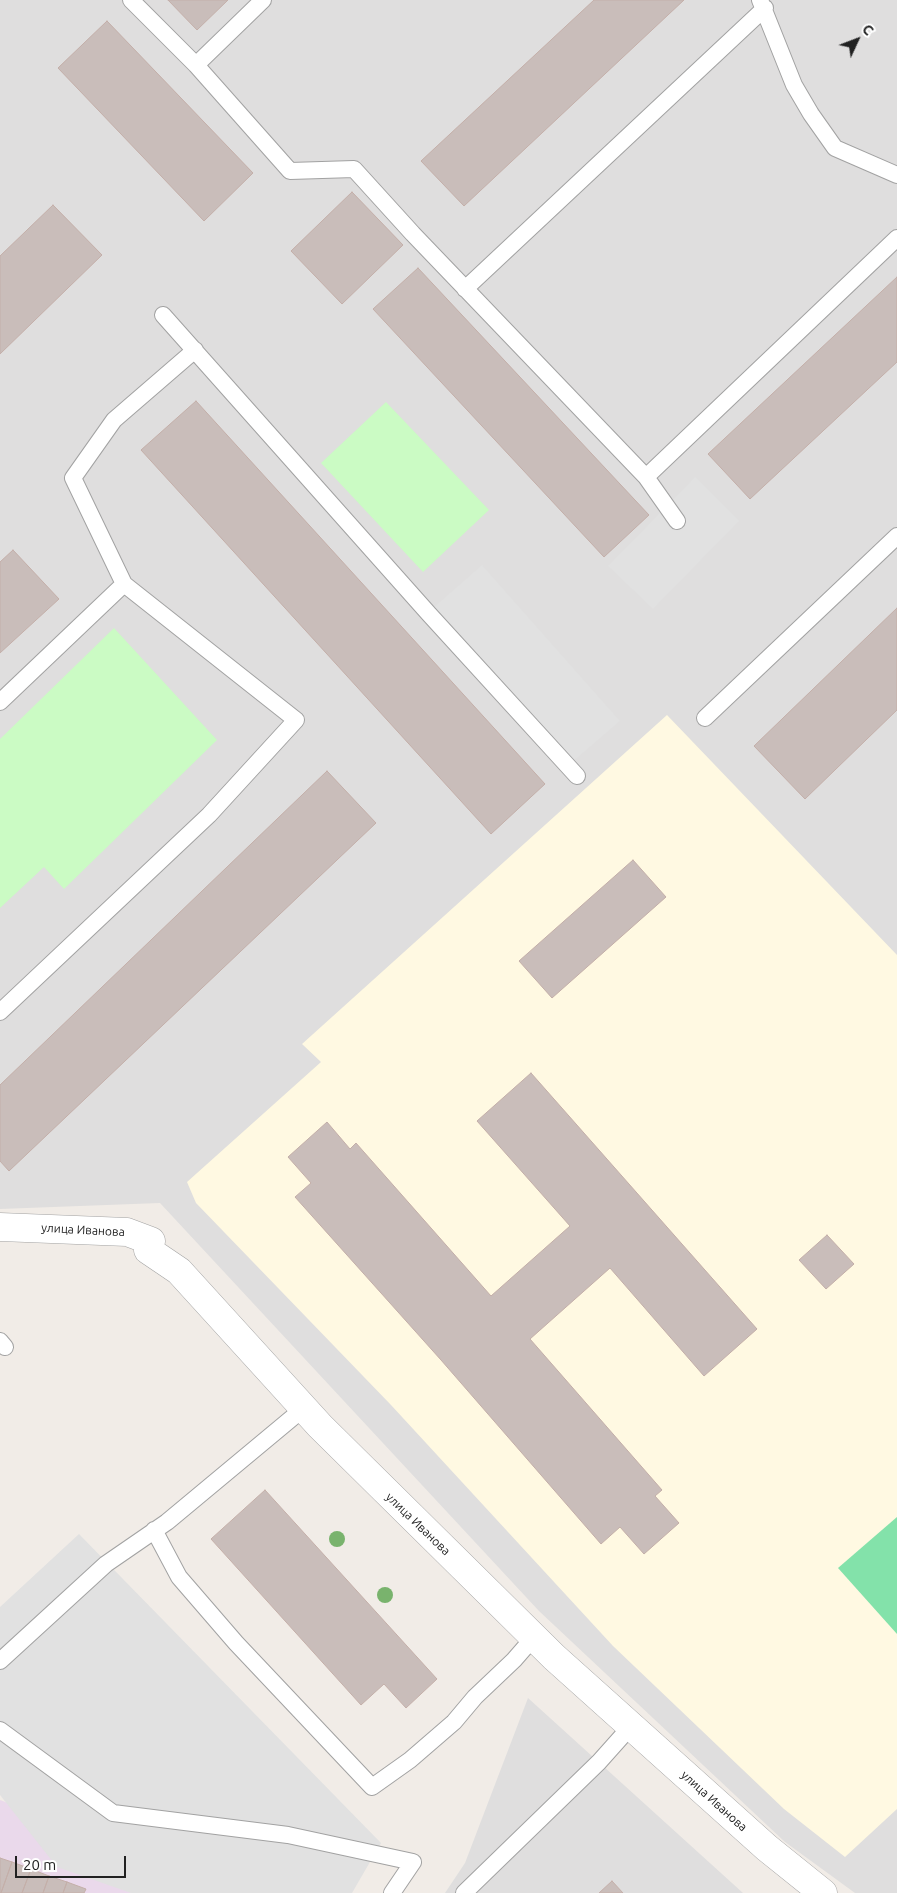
<!DOCTYPE html>
<html>
<head>
<meta charset="utf-8">
<style>
	body { margin:0 }
	#map { position:relative; width:897px; height:1893px; overflow:hidden; background:#f1ece7; font-family:Ubuntu,sans-serif }
	canvas { display:block }
	.north { position:absolute; left:832px; top:15px; width:50px; height:50px; -webkit-text-stroke:4px #fff; paint-order:stroke; rotate:47deg; font-size:14px; font-weight:700; line-height:20px; text-align:center; color:#212121 }
	.north::after { content:''; display:block; margin:auto; width:18px; height:22px; background:#212121; clip-path:polygon(50% 0,100% 100%,50% 72%,0 100%) }
	.scale { position:absolute; left:15px; top:1856px; width:111px; height:22px; box-sizing:border-box; border:2px solid #212121; border-top:0; padding-left:6px; font-size:15px; line-height:18px; white-space:nowrap; color:#212121; -webkit-text-stroke:4px #fff; paint-order:stroke }
</style>
</head>
<body>
<div id="map">
<canvas width="897" height="1893"></canvas>
<div class="north">С</div>
<div class="scale">20 m</div>
</div>
<script>
const c = document.querySelector('canvas').getContext('2d');
c.lineJoin = 'round';
function fill(path, color) { c.fillStyle = color; c.fill(path, 'evenodd'); }
const shape = rows => new Path2D(rows.map(r => 'M' + r).join(''));
function strokePath(path, color, width, dash) { c.strokeStyle = color; c.lineWidth = width; c.lineCap = dash ? 'butt' : 'round'; c.setLineDash(dash || []); c.stroke(path); }
function write(font, color, halo, rows, align = 'center') {
  c.font = font + ' Ubuntu,sans-serif'; c.lineWidth = 4; c.setLineDash([]); c.textBaseline = 'middle'; c.strokeStyle = halo; c.fillStyle = color; for (const [text, x, y, turn = 0] of rows) {
    c.save(); c.translate(x, y); c.rotate((+turn || 0) * Math.PI / 180); c.textAlign = isNaN(turn) ? turn : align; if (halo) c.strokeText(text, 0, 0); c.fillText(text, 0, 0); c.restore();
  }
}
fill(shape([
	[0,0,897,0,897,1893,855,1893,785,1842,539,1611,160,1203,0,1209],
	[528,1698,743,1893,445,1893,465,1863]
]), '#dfdede');
fill(shape([
	[0,1800,247,1893,0,1893]
]), '#ead9eb');
fill(shape([
	[667,715,897,955,897,1809,845,1857,784,1809,613,1646,391,1405,196,1203,187,1182,321,1062,302,1044]
]), '#fff9e2');
fill(shape([
	[386,402,489,510,423,572,321,463],
	[114,628,217,740,64,889,44,867,0,908,0,739]
]), '#cbfbc4');
fill(shape([
	[897,1517,897,1634,838,1568]
]), '#83e2aa');
fill(shape([
	[695,477,739,521,653,609,608,566],
	[482,565,620,721,570,764,433,608],
	[79,1534,381,1843,352,1893,131,1893,57,1867,0,1795,0,1607]
]), '#e1e1e1');
const building = shape([
	[168,0,228,0,197,30,168,0],
	[594,0,684,0,464,206,421,161,594,0],
	[107,21,253,173,204,221,58,68,107,21],
	[352,192,403,245,342,304,291,251,352,192],
	[53,205,102,255,0,354,0,256,53,205],
	[418,268,649,515,604,557,373,309,418,268],
	[897,277,897,362,750,499,708,454,897,277],
	[196,401,545,784,491,834,141,450,196,401],
	[13,550,59,599,0,653,0,562,13,550],
	[897,608,897,710,805,799,754,746,897,608],
	[327,771,376,823,9,1171,0,1161,0,1085,327,771],
	[633,860,666,897,552,998,519,961,633,860],
	[531,1073,757,1329,704,1376,610,1268,530,1339,662,1490,655,1496,679,1523,644,1554,620,1527,601,1544,441,1360,295,1197,311,1183,288,1157,327,1122,350,1149,356,1143,491,1296,570,1226,477,1121,531,1073],
	[827,1235,854,1264,826,1289,799,1260,827,1235],
	[265,1490,437,1679,406,1708,384,1684,361,1705,211,1539,265,1490],
	[0,1858,12,1862,1,1893,0,1893,0,1858],
	[12,1862,31,1869,22,1893,1,1893,12,1862],
	[31,1869,49,1876,43,1893,22,1893,31,1869],
	[49,1876,67,1882,63,1893,43,1893,49,1876],
	[612,1881,623,1893,599,1893,612,1881],
	[67,1882,86,1889,84,1893,63,1893,67,1882]
]);
fill(building, '#c9bdba');
strokePath(building, '#c4afa9', 1);
const service = shape([
	[131,0,196,65,290,171,354,169,413,234,646,477,677,521],
	[760,0,794,85,811,114,835,148,897,175],
	[196,65,263,0],
	[465,289,765,8],
	[163,315,429,614,577,776],
	[646,477,897,238],
	[0,702,124,584],
	[705,718,897,536],
	[0,1012,209,815,296,720,124,584,73,478,114,420,195,350],
	[0,1341,5,1347],
	[154,1530,179,1577,236,1643,372,1787,410,1760,454,1722,475,1697,514,1660,534,1637],
	[0,1661,106,1564,167,1522,304,1408],
	[0,1730,113,1813,288,1835,413,1862,392,1893],
	[464,1893,599,1762,632,1725]
]);
const tertiary = shape([
	[0,1227,127,1232,151,1241,148,1250,179,1271,320,1426,554,1657,767,1848,823,1893]
]);
strokePath(service, '#a2a2a2', 18);
strokePath(tertiary, '#a2a2a2', 29);
strokePath(service, '#fff', 16);
strokePath(tertiary, '#fff', 28);
c.fillStyle = '#79b36d';
for (const [x, y] of [
	[337,1539],
	[385,1595]
]) { c.beginPath(); c.arc(x, y, 8, 0, 2 * Math.PI); c.fill(); }
write('12px', '#212121', '#fff', [
	["улица Иванова",83,1230,3],
	["улица Иванова",418,1524,44],
	["улица Иванова",714,1801,42]
]);
</script>
</body>
</html>
